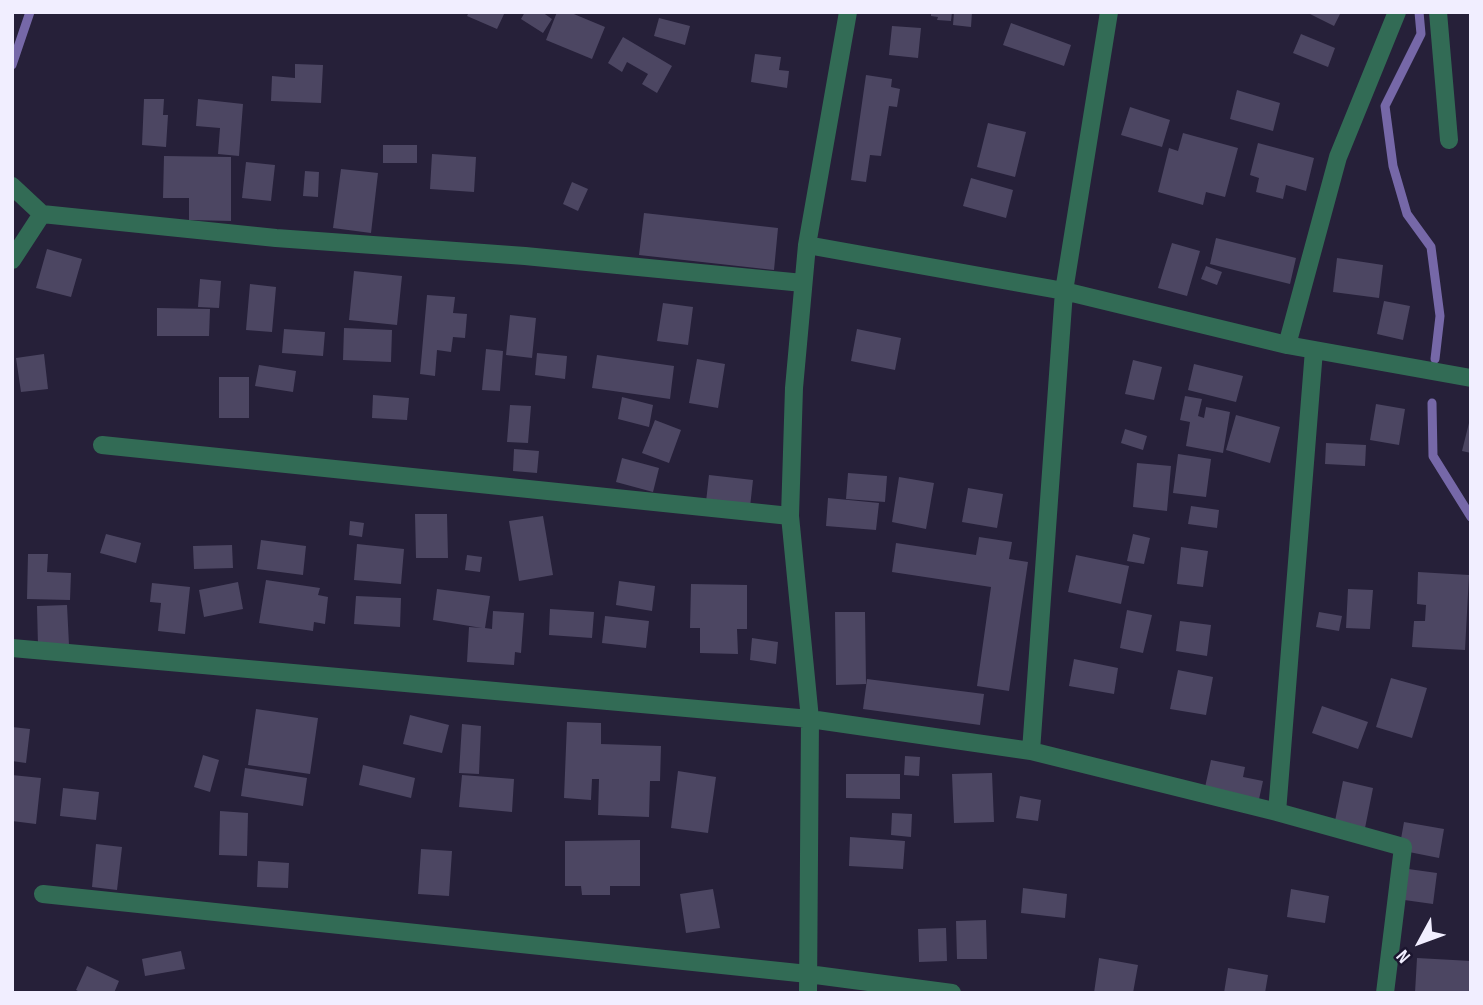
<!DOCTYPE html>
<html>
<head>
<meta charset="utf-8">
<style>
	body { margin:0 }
	#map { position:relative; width:1483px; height:1005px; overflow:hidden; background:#262039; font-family:"Sofia Sans Condensed",sans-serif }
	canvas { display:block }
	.frame { position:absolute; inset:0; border:14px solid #f1eeff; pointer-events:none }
	.north { position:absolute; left:1385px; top:907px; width:70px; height:70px; -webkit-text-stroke:5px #1c162f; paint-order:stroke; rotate:229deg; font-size:19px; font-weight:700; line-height:28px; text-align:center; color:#f1eeff }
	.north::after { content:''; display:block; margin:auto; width:24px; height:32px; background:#f1eeff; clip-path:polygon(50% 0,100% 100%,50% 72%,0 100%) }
</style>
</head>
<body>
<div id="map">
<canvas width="1483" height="1005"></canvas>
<div class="frame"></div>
<div class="north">N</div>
</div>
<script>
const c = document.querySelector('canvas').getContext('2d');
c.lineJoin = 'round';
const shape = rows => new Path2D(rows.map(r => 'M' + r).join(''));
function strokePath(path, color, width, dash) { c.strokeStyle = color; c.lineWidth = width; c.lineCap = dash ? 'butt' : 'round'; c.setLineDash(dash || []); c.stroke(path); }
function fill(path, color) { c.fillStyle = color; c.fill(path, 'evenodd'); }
strokePath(shape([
	[1419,12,1421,34,1385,106,1393,166,1407,214,1431,247,1440,316,1435,359],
	[12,65,30,12],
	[1432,403,1433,456,1471,517]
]), '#7668a8', 9);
fill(shape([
	[469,12,505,12,497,29,467,16],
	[525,12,542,12,552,19,543,33,521,19],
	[557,12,569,12,605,27,592,59,546,40],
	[931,12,952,12,951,21,937,20,938,17,931,16],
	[954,12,972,12,971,27,953,25],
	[1306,12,1341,12,1334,26],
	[659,18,690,26,685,45,654,36],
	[1011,23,1071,45,1064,66,1003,45],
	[892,26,921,28,918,58,889,55],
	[1301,34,1335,48,1328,67,1293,53],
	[623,37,672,66,657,93,642,84,648,74,627,62,622,72,608,63],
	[755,54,781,57,779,70,789,71,787,88,751,82],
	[295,64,323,65,321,103,271,101,272,76,295,78],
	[866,75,892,79,891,87,900,89,897,107,889,106,881,156,870,155,866,182,851,180],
	[1237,90,1280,103,1273,131,1230,119],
	[144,99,164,99,163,115,168,115,166,147,142,145],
	[198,99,243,104,239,156,218,154,220,128,196,126],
	[1130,107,1170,120,1162,147,1121,135],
	[988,123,1026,132,1015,177,977,167],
	[1183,133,1238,148,1225,197,1206,192,1203,205,1158,192,1169,148,1178,151],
	[1258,143,1314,158,1306,191,1286,185,1283,199,1256,192,1259,178,1250,175],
	[383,145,417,145,417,163,383,163],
	[432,154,476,157,474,192,430,189],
	[164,156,231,157,231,221,189,220,189,198,163,198],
	[246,162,275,165,271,201,242,198],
	[341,169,378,173,371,233,333,228],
	[305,171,319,172,318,197,303,196],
	[971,178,1013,190,1006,218,963,206],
	[572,182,588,189,578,211,563,204],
	[644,213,778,228,774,270,639,255],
	[1216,238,1296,258,1290,284,1210,264],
	[1172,243,1200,251,1187,296,1158,288],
	[47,249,82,259,71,297,36,288],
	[1337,258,1383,265,1379,298,1333,292],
	[1206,266,1222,272,1217,285,1201,279],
	[354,271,402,276,397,325,349,320],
	[200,279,221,281,219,308,198,307],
	[250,284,276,287,272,332,246,330],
	[427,295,455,297,453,313,467,314,465,338,453,337,451,352,437,350,435,376,420,374],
	[1384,301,1410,306,1403,340,1377,334],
	[663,303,693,307,688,345,657,341],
	[157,308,210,309,209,336,157,336],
	[510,315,536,318,532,358,506,355],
	[344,328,392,330,391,362,343,360],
	[284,329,325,332,323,356,282,353],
	[857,329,901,338,895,370,851,361],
	[486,349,503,351,500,391,482,390],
	[537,353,567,356,565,379,535,375],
	[44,354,48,389,21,392,16,358],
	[597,355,674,366,670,399,592,388],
	[697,359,725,364,718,408,689,403],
	[1133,360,1162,367,1154,400,1125,394],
	[1194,364,1243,376,1236,402,1188,390],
	[259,365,296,371,293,392,255,386],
	[219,377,249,377,249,418,219,418],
	[373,395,409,398,407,420,372,418],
	[1185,396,1202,399,1198,416,1204,418,1206,407,1230,412,1223,453,1186,446,1190,422,1180,420],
	[622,397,653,405,649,427,618,419],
	[1376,404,1405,409,1399,445,1370,440],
	[510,405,531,406,528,443,507,442],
	[1236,415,1280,427,1270,463,1226,450],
	[1470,419,1471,419,1471,453,1462,451],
	[655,420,681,430,669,463,642,453],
	[1125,429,1147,436,1143,450,1121,443],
	[1326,443,1366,445,1365,466,1325,464],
	[514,449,539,451,537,473,513,471],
	[1178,454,1211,459,1206,497,1173,493],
	[622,458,659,468,653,492,616,482],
	[1137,463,1171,466,1167,511,1133,507],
	[848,473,887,476,885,502,846,499],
	[709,475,753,480,750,507,706,502],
	[899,477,934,483,926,529,892,522],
	[968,488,1003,494,997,528,962,522],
	[828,498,879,503,876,530,826,526],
	[1191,506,1219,510,1217,528,1188,524],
	[415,514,447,514,448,558,416,558],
	[543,516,553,575,519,581,509,521],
	[350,521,364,523,362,537,349,535],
	[106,534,141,543,136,563,100,553],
	[1133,534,1150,538,1144,564,1127,561],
	[979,537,1012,542,1009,559,1028,562,1009,691,977,686,991,587,892,572,896,543,976,555],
	[261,540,306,546,303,575,257,569],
	[357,544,404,549,401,584,354,580],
	[232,545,233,568,194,569,193,546],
	[1181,547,1208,551,1203,587,1177,584],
	[28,554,48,554,47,572,71,573,70,600,27,599],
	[467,555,482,557,480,572,465,570],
	[1076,555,1129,566,1121,604,1068,592],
	[1418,572,1469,575,1465,650,1412,647,1414,621,1425,621,1426,605,1417,604],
	[266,580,320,588,318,595,328,597,325,624,314,622,313,631,259,623],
	[619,581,655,586,652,611,616,605],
	[238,582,243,609,204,617,199,590],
	[152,583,190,587,185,634,158,631,161,603,150,602],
	[691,584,747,585,747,629,737,629,738,654,700,653,700,628,690,628],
	[437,589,490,596,485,628,492,629,493,611,524,613,521,653,515,652,514,665,467,662,469,627,482,628,433,620],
	[1348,589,1373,590,1370,629,1346,628],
	[356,596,401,598,400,627,354,624],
	[67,605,69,645,38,646,37,606],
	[550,609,594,612,592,638,549,635],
	[1127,610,1152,615,1143,653,1120,648],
	[835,612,865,612,866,684,836,685],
	[1319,612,1342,616,1339,631,1316,627],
	[605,616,649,621,646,648,602,643],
	[1180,621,1211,625,1207,656,1176,651],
	[752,638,778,642,776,664,750,660],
	[1074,659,1118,668,1114,694,1069,686],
	[1178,670,1213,677,1206,715,1170,709],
	[1391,678,1427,688,1412,738,1376,727],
	[867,679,984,694,980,725,863,709],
	[1322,706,1368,722,1358,749,1312,733],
	[256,709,318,718,310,774,248,765],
	[410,715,449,725,442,753,403,744],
	[567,722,601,723,601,744,661,746,660,781,650,781,649,817,598,815,599,779,592,779,591,800,564,798],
	[462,724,481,726,479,774,459,773],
	[12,727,30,729,26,763,12,761],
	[203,755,219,760,210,792,194,787],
	[905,756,920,757,919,776,904,775],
	[1211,760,1245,767,1243,777,1263,781,1256,813,1202,801],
	[363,765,415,778,411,798,359,785],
	[245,768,307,778,303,806,241,796],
	[678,771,716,777,708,833,671,828],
	[992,773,994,822,954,823,952,774],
	[846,774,900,774,900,799,846,798],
	[12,775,41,778,36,824,12,821],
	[462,775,514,779,512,812,459,807],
	[1343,781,1373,788,1365,828,1335,821],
	[63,788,99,792,96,820,60,816],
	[1020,796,1041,800,1038,821,1016,818],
	[220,811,248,813,247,856,219,855],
	[892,813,912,814,911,837,891,835],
	[1404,822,1444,829,1439,858,1399,850],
	[850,837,905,841,903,869,849,866],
	[640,840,640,886,610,886,610,895,582,895,581,886,565,886,565,841],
	[96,844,122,847,117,890,92,887],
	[421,849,452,851,449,896,418,894],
	[258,861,289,863,288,888,257,887],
	[1394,867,1437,873,1433,904,1390,898],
	[1023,888,1067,894,1065,918,1021,913],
	[713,889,720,928,686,933,680,894],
	[1291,889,1329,896,1325,923,1287,917],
	[986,920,987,959,957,959,956,921],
	[946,928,947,961,919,962,918,929],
	[181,951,185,969,145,976,142,959],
	[1099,958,1138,965,1133,993,1094,993],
	[1417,958,1471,961,1471,993,1415,993],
	[87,966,119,981,114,993,82,993,76,990],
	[1228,968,1268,975,1265,993,1224,993]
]), '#4c4662');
strokePath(shape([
	[1438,12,1449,140],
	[12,186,42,214,276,238,525,256,803,283],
	[807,245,1064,291,1287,345,1471,378],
	[12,260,42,214],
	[1287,345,1338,157,1397,12],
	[102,445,790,516],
	[12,648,810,719,1031,751,1277,812,1403,847,1385,993],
	[1031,751,1064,291,1109,12],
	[1277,812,1314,350],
	[43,894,808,974,952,993],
	[808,993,810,719,790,516,794,388,807,245,848,12]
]), '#326b55', 18);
</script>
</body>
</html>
